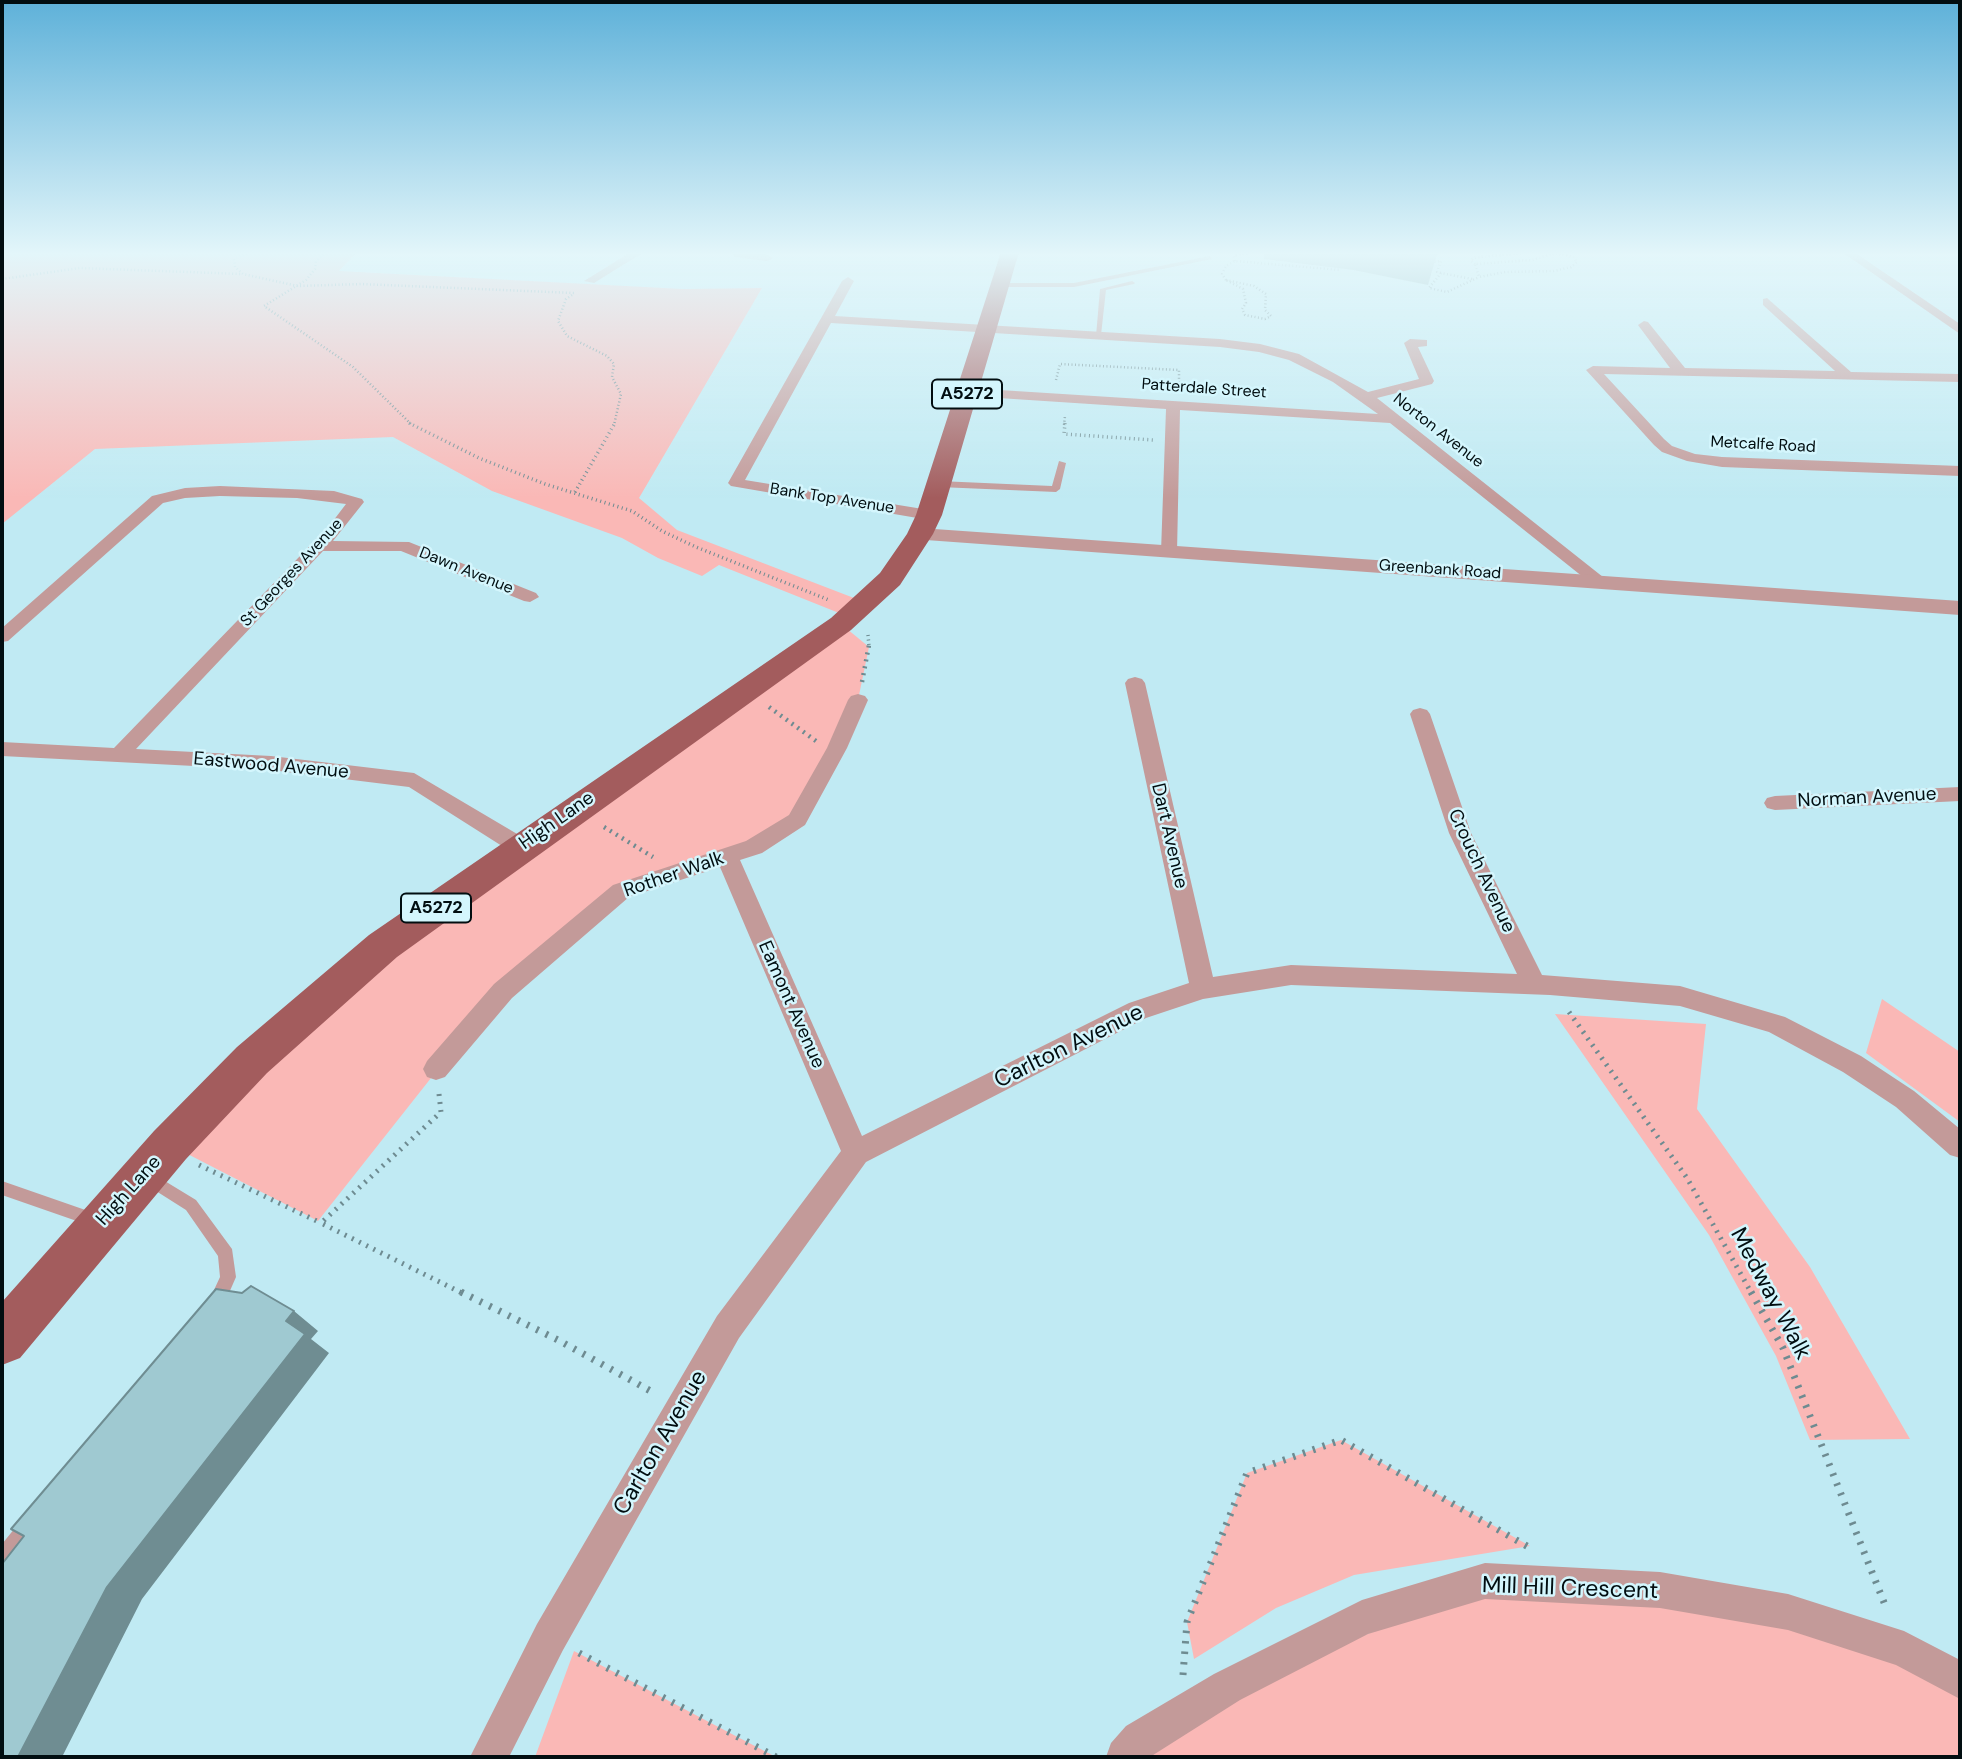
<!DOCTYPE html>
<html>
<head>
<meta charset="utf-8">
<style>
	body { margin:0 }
	#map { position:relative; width:1962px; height:1759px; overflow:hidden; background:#c0eaf3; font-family:"DM Sans",sans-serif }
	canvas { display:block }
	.frame { position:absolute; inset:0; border:4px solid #020e11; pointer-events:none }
</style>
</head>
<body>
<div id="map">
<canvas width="1962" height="1759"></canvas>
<div class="frame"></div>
</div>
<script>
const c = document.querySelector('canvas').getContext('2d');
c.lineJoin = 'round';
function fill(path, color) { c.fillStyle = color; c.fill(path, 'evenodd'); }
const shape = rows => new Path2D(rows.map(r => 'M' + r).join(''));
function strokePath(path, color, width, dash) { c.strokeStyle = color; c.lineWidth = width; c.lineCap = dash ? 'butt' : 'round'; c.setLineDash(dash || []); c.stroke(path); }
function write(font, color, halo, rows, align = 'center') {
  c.font = font + ' "DM Sans",sans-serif'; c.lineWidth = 5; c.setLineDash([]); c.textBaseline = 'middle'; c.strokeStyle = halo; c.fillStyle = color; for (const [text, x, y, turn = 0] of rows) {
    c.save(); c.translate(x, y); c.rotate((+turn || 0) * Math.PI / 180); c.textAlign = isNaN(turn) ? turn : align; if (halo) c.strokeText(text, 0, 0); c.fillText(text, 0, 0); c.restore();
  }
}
fill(shape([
	[2,252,357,252,339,271,683,289,762,288,639,498,677,530,867,603,849,617,719,565,702,576,658,558,622,538,492,491,393,437,95,449,2,524],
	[841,624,869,647,858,700,797,820,754,847,621,891,465,1035,318,1221,170,1145,252,1060],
	[1882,999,1960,1052,1960,1122,1866,1053],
	[1555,1014,1706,1024,1697,1109,1810,1267,1910,1439,1810,1440,1776,1356,1709,1235],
	[1341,1440,1530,1546,1354,1575,1276,1608,1194,1659,1187,1622,1247,1473],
	[1505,1582,1660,1590,1904,1649,1960,1679,1960,1757,1125,1757,1140,1740,1227,1687],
	[574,1651,728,1732,776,1757,535,1757]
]), '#fab8b6');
strokePath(shape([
	[250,252,234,259,235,267,243,274,298,286,361,284,574,293],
	[326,252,316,261,315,269,306,280,264,306,353,367,412,425],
	[1556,253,1573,257,1577,262,1571,267,1554,271,1505,272,1479,277,1475,264,1532,260,1556,253],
	[1235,261,1234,256,1248,253],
	[1431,262,1441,261,1437,272,1441,273],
	[1475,264,1471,261,1473,258,1530,252],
	[2,279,80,268,242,274],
	[1472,279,1441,273,1429,288,1447,292,1479,277],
	[1226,280,1254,286,1266,294,1265,310,1271,316,1265,319,1245,315,1242,309,1246,303,1243,289,1226,280],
	[1226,280,1222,274,1226,266,1235,261,1341,270],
	[572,295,566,299,558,321,567,336,607,356,614,364,612,377,621,394,614,425],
	[1056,380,1060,364,1179,370,1179,387],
	[1064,425,1065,416]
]), '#6e8b91', 2.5, [1, 2.5]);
strokePath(shape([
	[409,423,479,458,545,484,632,511,662,531,696,547,829,600],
	[1065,423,1064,434,1153,440],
	[575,492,615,423],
	[868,635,869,646]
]), '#6e8b91', 3.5, [1, 3.5]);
strokePath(shape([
	[862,682,869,645],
	[769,707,816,741],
	[604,827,653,857]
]), '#6e8b91', 4.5, [2, 5]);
strokePath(shape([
	[1569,1012,1687,1178,1752,1294],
	[439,1094,441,1112,321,1223,464,1294],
	[199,1165,321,1223]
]), '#6e8b91', 5, [2, 6]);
strokePath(shape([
	[461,1292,558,1340,656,1394],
	[1751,1292,1783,1348,1887,1610],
	[579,1653,776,1757],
	[1183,1675,1187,1622,1247,1473,1341,1440,1532,1549]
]), '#6e8b91', 7, [2.5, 8]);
fill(shape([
	[1210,256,1212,259,1074,287,1000,287,997,285,1000,283,1074,283,1210,256],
	[1132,281,1135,283,1134,284,1106,290,1101,335,1096,336,1100,289,1132,281],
	[1059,461,1066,463,1060,489,1056,492,939,487,935,484,939,481,1052,486,1059,461],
	[150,1172,196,1200,232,1249,236,1277,222,1309,216,1311,210,1309,208,1303,220,1277,218,1256,186,1210,145,1184,142,1179,145,1174,150,1172],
	[2,1181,94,1213,100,1215,102,1220,100,1225,94,1227,2,1195,2,1181],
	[31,1515,38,1517,40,1524,38,1531,9,1565,2,1567,2,1544,24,1517,31,1515]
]), '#c39a99');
fill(shape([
	[631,252,644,252,594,283,584,281,631,252],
	[739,252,767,255,773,258,767,261,735,257,733,255,739,252],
	[1842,252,1854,252,1960,324,1960,334,1842,252],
	[848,277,854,281,835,316,1220,339,1260,344,1299,354,1368,392,1419,379,1404,343,1410,339,1427,340,1427,346,1418,347,1434,381,1432,384,1377,398,1608,581,1605,585,1593,585,1390,423,1180,410,1177,552,1175,556,1163,556,1161,552,1166,409,968,396,961,392,968,388,1378,414,1333,382,1289,360,1259,352,1220,347,831,323,745,480,929,510,937,515,929,520,731,486,728,483,842,281,848,277],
	[1767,298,1851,372,1960,374,1960,382,1604,374,1664,439,1672,446,1695,454,1722,457,1960,466,1960,476,1722,467,1687,461,1662,452,1654,445,1586,370,1593,366,1670,368,1638,325,1644,321,1648,322,1685,368,1835,371,1763,305,1763,299,1767,298],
	[220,486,334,491,362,499,364,502,333,541,409,542,536,593,539,597,530,602,524,601,401,551,323,551,136,749,271,756,414,773,529,841,532,847,529,853,521,855,513,853,409,787,271,770,2,756,2,742,114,748,330,525,346,504,297,498,220,496,185,498,163,503,8,641,2,642,2,628,152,496,185,488,220,486],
	[1135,677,1142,679,1145,683,1213,977,1291,965,1517,974,1449,833,1410,714,1413,710,1420,708,1427,710,1430,714,1471,833,1542,975,1680,986,1785,1017,1861,1056,1914,1091,1960,1129,1960,1158,1950,1155,1896,1107,1843,1072,1769,1032,1680,1006,1550,995,1291,985,1203,999,1146,1018,866,1162,739,1338,563,1650,509,1757,470,1757,537,1624,717,1316,841,1151,720,867,629,897,512,998,445,1077,436,1080,427,1077,423,1069,427,1061,494,984,613,885,746,841,789,815,827,748,848,700,851,696,858,694,865,696,868,700,847,748,805,825,762,853,740,860,862,1136,1129,1003,1189,983,1125,683,1128,679,1135,677],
	[1960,787,1960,801,1775,810,1767,808,1764,803,1767,798,1775,796,1960,787],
	[1485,1563,1660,1572,1788,1594,1904,1631,1960,1660,1960,1699,1896,1665,1788,1630,1660,1608,1485,1599,1368,1634,1240,1700,1150,1757,1106,1757,1111,1743,1126,1726,1214,1674,1362,1600,1485,1563]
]), '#c39a99');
fill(shape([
	[920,528,1960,601,1960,615,912,539,909,534,912,529,920,528]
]), '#c39a99');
fill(shape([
	[1001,252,1019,252,942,515,933,534,900,585,851,630,397,957,267,1073,186,1159,20,1358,2,1365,2,1302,154,1131,237,1047,369,935,831,618,880,573,907,534,916,515,1001,252]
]), '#a35c5d');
fill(shape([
	[1265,252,1437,252,1437,254,1428,285,1353,270,1264,259]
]), '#89adb4');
fill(shape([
	[294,1311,318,1331,311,1339,329,1353,142,1599,62,1757,18,1757,107,1587,286,1321]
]), '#6f8d92');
const building = shape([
	[1424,252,1437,252,1437,254,1424,252],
	[251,1286,294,1311,286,1321,305,1334,107,1587,18,1757,2,1757,2,1564,24,1536,11,1529,216,1289,242,1293,251,1286]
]);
fill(building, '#9fc9d1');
strokePath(building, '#6f8d92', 2);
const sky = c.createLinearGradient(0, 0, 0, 498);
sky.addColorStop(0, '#5eb1d9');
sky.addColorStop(0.51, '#e3f6fa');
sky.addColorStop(1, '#e3f6fa00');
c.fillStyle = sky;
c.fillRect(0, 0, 1962, 498);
write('16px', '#020e11', '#d4f6fd', [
	["Patterdale Street",1204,389,4],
	["Norton Avenue",1438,431,38],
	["Metcalfe Road",1763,445,3],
	["Bank Top Avenue",832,499,9],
	["Greenbank Road",1440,570,4],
	["Dawn Avenue",466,571,22],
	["St Georges Avenue",292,573,-47]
]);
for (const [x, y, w] of [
	[967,394,70],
	[436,908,70]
]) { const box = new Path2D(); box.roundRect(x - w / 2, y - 14.5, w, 29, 5); c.fillStyle = '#d4f6fd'; c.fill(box); strokePath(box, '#020e11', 2); }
write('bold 18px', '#020e11', null, [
	["A5272",967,394],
	["A5272",436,908]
]);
write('19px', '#020e11', '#d4f6fd', [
	["Eastwood Avenue",271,766,5],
	["Norman Avenue",1867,798,-3],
	["High Lane",557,821,-35],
	["Dart Avenue",1169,836,77],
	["Crouch Avenue",1481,871,65],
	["Rother Walk",674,875,-19],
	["Eamont Avenue",791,1005,66],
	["High Lane",129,1191,-48]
]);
write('23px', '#020e11', '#d4f6fd', [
	["Carlton Avenue",1069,1047,-26],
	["Medway Walk",1770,1294,62],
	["Carlton Avenue",661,1443,-60],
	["Mill Hill Crescent",1570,1589,2]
]);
</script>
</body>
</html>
